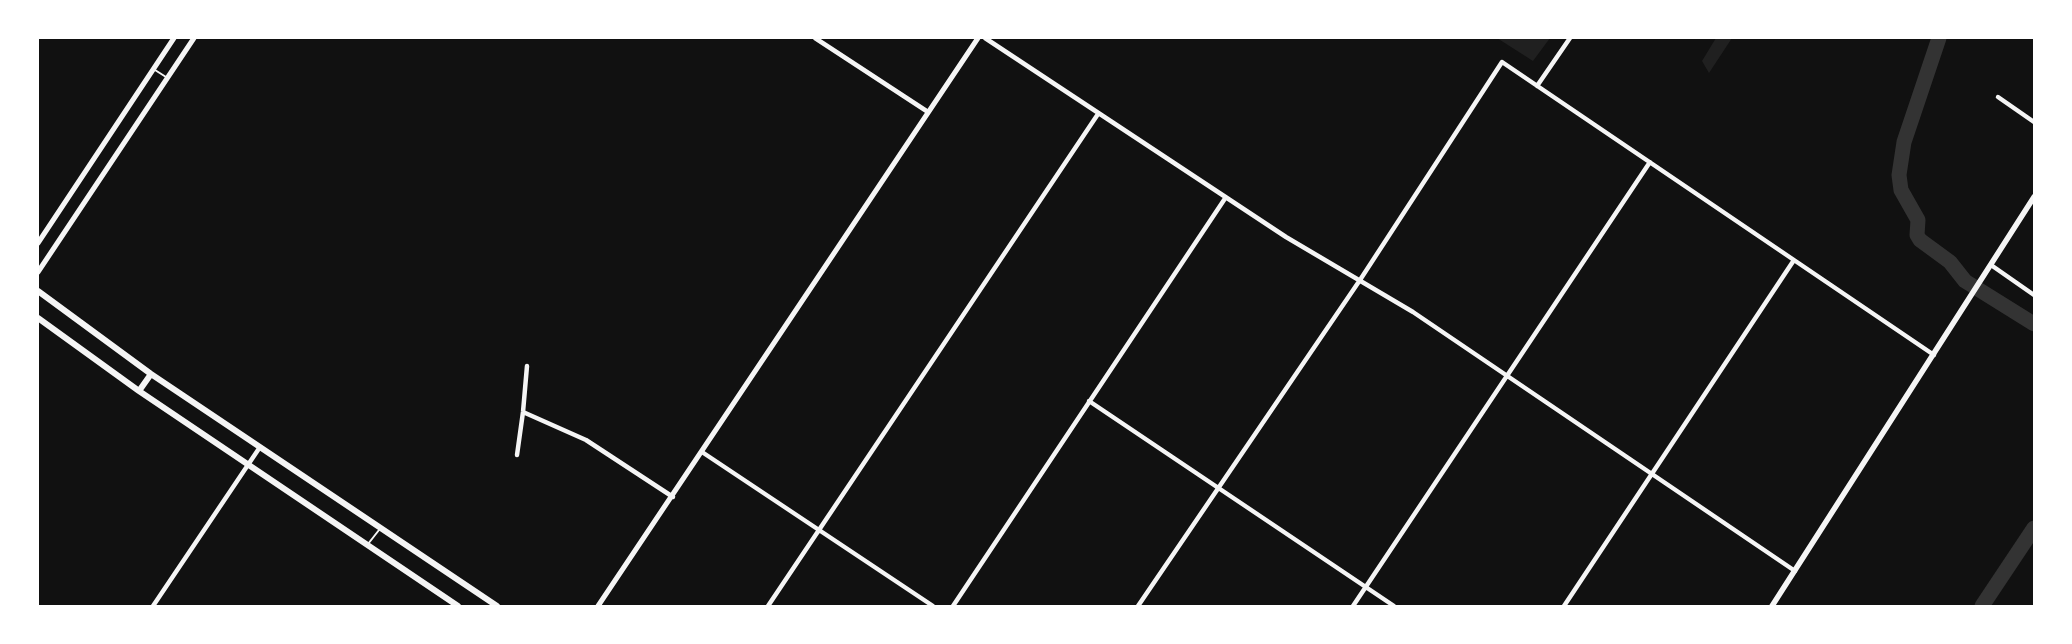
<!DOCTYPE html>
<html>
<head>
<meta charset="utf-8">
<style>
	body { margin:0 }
	#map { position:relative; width:2072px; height:644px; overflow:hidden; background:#111; font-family:Merriweather,serif }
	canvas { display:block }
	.frame { position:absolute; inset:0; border:39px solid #fff; pointer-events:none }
</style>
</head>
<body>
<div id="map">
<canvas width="2072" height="644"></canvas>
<div class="frame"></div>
</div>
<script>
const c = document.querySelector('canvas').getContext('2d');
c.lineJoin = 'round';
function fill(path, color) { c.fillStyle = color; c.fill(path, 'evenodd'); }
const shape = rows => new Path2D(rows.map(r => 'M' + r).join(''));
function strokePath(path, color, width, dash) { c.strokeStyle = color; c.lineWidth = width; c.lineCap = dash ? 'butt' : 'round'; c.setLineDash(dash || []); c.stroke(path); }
fill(shape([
	[1497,38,1550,38,1533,61],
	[1716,38,1732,38,1709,73,1702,61]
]), '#202020');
strokePath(shape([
	[1939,38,1904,142,1899,175,1901,190,1918,220,1917,235,1920,240,1950,262,1965,281,2034,324],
	[1982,606,2034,528]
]), '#333', 15);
strokePath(shape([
	[155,70,166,77],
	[368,544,379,530]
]), '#f5f5f5', 2);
strokePath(shape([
	[815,38,928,112],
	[985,38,1286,237,1413,312,1795,571],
	[1537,86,1570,38],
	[1998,97,2034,122],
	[1991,265,2034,295],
	[1089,401,1394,606],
	[523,412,586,440,673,497],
	[702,452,933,606],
	[517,455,523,412,527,366],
	[153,606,260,447],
	[768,606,1098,114],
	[953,606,1226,197],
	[1138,606,1360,280,1502,62,1934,355],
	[1353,606,1650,162],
	[1564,606,1794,260]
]), '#f5f5f5', 4.5);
strokePath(shape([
	[38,243,174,38],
	[38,272,194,38],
	[598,606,978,38]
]), '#f5f5f5', 5);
strokePath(shape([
	[1772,606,2034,197]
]), '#f5f5f5', 5.5);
strokePath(shape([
	[38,291,151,374,497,606],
	[38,318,139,391,458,606],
	[139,391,151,374]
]), '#f5f5f5', 6);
</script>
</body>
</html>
